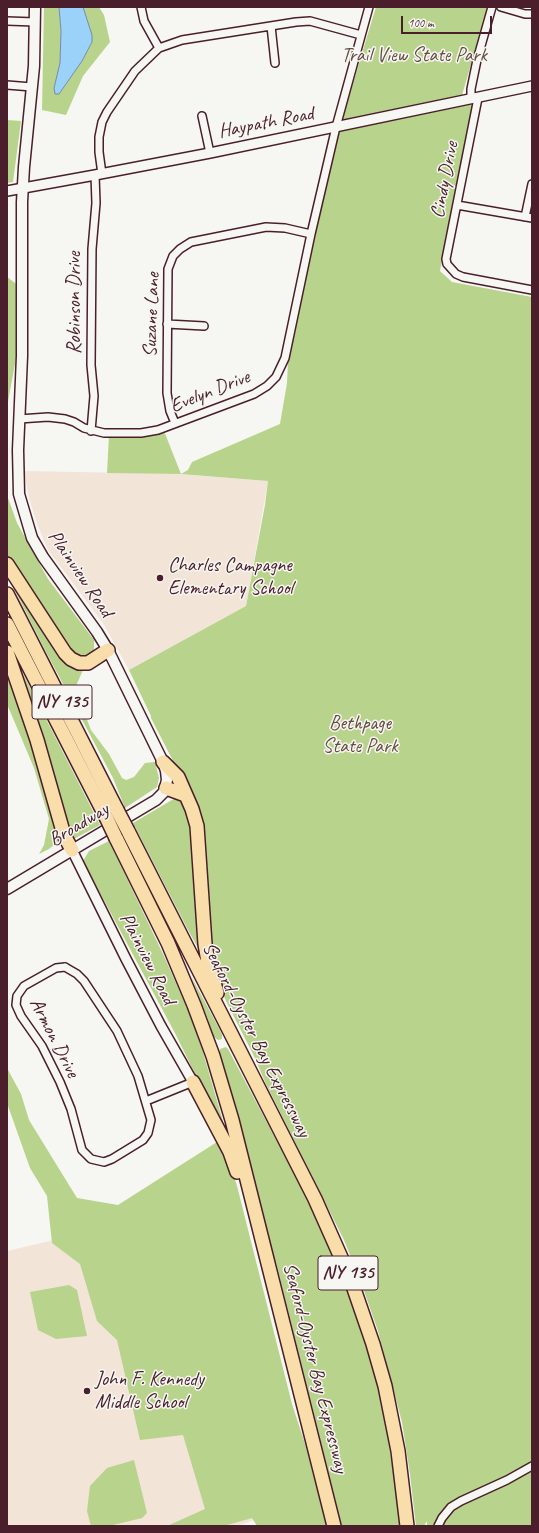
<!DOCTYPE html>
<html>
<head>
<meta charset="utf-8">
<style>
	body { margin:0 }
	#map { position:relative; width:539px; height:1533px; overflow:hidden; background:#f6f6f2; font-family:Caveat,sans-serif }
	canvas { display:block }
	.frame { position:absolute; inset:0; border:8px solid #4a1f2b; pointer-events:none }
	.scale { position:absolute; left:401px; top:16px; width:91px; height:18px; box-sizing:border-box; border:2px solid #4a1f2b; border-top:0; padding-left:5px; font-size:12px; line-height:14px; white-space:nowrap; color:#4a1f2b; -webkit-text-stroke:3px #f6f6f2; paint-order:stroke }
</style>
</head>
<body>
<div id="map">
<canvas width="539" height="1533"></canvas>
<div class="frame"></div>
<div class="scale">100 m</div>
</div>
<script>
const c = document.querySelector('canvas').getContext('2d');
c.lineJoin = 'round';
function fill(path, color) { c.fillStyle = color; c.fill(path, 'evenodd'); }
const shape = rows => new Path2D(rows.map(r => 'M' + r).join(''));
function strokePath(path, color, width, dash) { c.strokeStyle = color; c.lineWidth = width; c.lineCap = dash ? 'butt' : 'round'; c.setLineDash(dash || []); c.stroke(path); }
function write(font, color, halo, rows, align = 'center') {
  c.font = font + ' Caveat,sans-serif'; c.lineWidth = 3; c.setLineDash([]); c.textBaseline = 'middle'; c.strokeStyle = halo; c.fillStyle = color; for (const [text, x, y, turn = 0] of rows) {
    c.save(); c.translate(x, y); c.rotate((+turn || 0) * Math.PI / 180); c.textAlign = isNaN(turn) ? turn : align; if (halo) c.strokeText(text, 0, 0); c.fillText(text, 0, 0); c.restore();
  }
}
fill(shape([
	[24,471,181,474,268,481,246,606,129,670,103,623,48,550,38,526,29,498],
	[67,1237,82,1261,254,1520,237,1526,7,1526,7,1251]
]), '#f2e4d7');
fill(shape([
	[44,7,59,7,61,31,60,64,55,94,59,94,82,61,92,42,89,27,83,7,99,7,104,15,110,42,83,76,66,115,42,110],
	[376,7,488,7,462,95,342,120],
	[473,104,440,271,452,282,532,297,532,1526,427,1526,427,1521,424,1526,416,1526,410,1474,402,1422,378,1331,362,1285,344,1240,266,1084,254,1056,226,1001,216,976,187,788,151,718,151,716,129,670,246,606,265,505,268,481,181,474,107,473,109,435,150,435,164,431,181,474,188,470,192,462,280,424,287,383,288,361,313,241,340,131],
	[7,120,21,121,13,182,7,183],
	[7,277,15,283,18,287,19,342,7,407],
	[7,456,8,498,17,523,48,579,94,640,94,655,80,658,71,652,33,591,7,556],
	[7,575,83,670,75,688,91,730,109,754,122,778,126,780,134,777,145,763,155,762,159,778,157,787,125,808,113,778,46,652],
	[17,662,100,825,70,841],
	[7,667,61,839,49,849,39,854,44,845,49,819,34,768,7,704],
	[182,796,193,830,201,950,199,950,187,928,133,823,177,797],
	[109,841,163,954,187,1008,202,1049,229,1142,199,1086,195,1074,176,1035,83,861,89,851],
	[191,976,222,1034,222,1039,218,1040,213,1036,208,1019],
	[226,1047,228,1049,325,1232,335,1255,365,1336,383,1408,396,1489,400,1526,342,1526,276,1262,273,1258,243,1138,243,1133,220,1053,220,1049],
	[7,1068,21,1094,29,1120,77,1198,118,1205,217,1142,221,1146,228,1157,237,1186,292,1404,306,1447,326,1526,257,1526,252,1518,224,1526,167,1526,205,1509,183,1435,140,1440,117,1340,97,1321,80,1264,52,1243,47,1196,30,1168,7,1103],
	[69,1285,77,1290,87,1336,56,1339,38,1330,30,1292],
	[134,1460,147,1513,142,1518,109,1526,91,1526,87,1511,90,1486,107,1468]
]), '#b8d38b');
const water = shape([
	[59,7,83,7,92,35,92,42,82,61,59,94,55,94,54,88,60,63,61,31,59,7]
]);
fill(water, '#9ad2f9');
strokePath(water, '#7a8aa7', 1);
const minor = shape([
	[141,7,144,21,159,48],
	[501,7,525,14,532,14],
	[7,21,35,22],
	[271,26,275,63],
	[7,85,32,87],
	[478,98,448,249,446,259,447,264,456,274,463,277,532,290],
	[471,99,471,89,477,60,492,7],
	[202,116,210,153],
	[102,174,99,152,99,137,102,122,107,112,135,71,159,48,182,40,296,22,310,21,361,35],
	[457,205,532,218],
	[525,217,532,184],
	[167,324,204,326],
	[19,419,48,417,65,419,74,422,84,428,104,433,141,433,158,430,254,394,267,386,276,377,285,358,311,234,336,127,369,7],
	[175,423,170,411,167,393,168,269,173,256,180,249,191,242,266,227,285,228,311,234],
	[91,431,94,396,91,365,92,249,96,203,95,175],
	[65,967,77,974,84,981,117,1031,138,1076,151,1120,148,1133,143,1140,112,1159,104,1162,91,1159,82,1150,71,1109,60,1082,42,1046,21,1016,16,1005,17,996,24,986,56,968,65,967],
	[146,1101,193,1082],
	[438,1526,442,1518,451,1507,461,1501,507,1480,532,1466]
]);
const tertiary = shape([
	[7,191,95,175,210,153,532,86],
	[72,850,126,959,161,1026,193,1082]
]);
const secondary = shape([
	[7,889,156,800,164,792,167,780,166,771,163,762,108,650,97,632,43,557,32,538,19,494,18,450,22,356,22,202,24,167,34,66,35,7]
]);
const motorway = shape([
	[7,564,65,653,71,659,79,663,88,663,108,650],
	[7,594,117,810],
	[7,624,106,817],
	[7,652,37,740,64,835,72,850],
	[163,762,178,777,192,809,197,826,205,944,208,962,217,993],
	[166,788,185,795],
	[128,831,315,1199,351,1280,373,1344,385,1386,398,1451,407,1526],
	[116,838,168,943,194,1005,213,1056,232,1120,334,1526],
	[193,1082,230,1152,237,1172]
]);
strokePath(minor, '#4a1f2b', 10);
strokePath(tertiary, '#4a1f2b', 12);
strokePath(secondary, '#4a1f2b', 13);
strokePath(motorway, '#4a1f2b', 16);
strokePath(minor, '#f6f6f2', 7);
strokePath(tertiary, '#f6f6f2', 9);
strokePath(secondary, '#f6f6f2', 10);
strokePath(motorway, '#f9deab', 13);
const motorwayBridge = shape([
	[117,810,128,831],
	[106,817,116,838]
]);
strokePath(motorwayBridge, '#4a1f2b', 16, []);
strokePath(motorwayBridge, '#f9deab', 13);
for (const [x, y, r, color] of [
	[160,578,4,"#4a1f2b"],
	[87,1391,4,"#4a1f2b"]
]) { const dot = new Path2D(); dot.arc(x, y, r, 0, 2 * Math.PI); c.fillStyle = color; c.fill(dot); strokePath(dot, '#f6f6f2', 1.5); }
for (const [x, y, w] of [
	[62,702,60],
	[348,1273,60]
]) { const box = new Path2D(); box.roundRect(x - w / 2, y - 17, w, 34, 3); c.fillStyle = '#f6f6f2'; c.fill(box); strokePath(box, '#4a1f2b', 1); }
write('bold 19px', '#4a1f2b', null, [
	["NY 135",62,702],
	["NY 135",348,1273]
]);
write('20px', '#664c43', '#f6f6f2', [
	["Trail View State Park",414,56],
	["Bethpage",360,724],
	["State Park",360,747]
]);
write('20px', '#4a1f2b', '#f6f6f2', [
	["Haypath Road",266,123,-11],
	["Cindy Drive",445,180,-79],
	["Robinson Drive",75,303,-90],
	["Suzane Lane",152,315,-88],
	["Evelyn Drive",210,392,-22],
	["Plainview Road",80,574,56],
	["Broadway",79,825,-31],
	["Plainview Road",147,959,63],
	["Armon Drive",54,1038,63],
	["Seaford-Oyster Bay Expressway",256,1040,63],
	["Seaford-Oyster Bay Expressway",315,1368,76]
]);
write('20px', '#4a1f2b', '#f6f6f2', [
	["Charles Campagne",168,566],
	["Elementary School",168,589],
	["John F. Kennedy",95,1380],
	["Middle School",95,1403]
], 'left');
</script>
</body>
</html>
